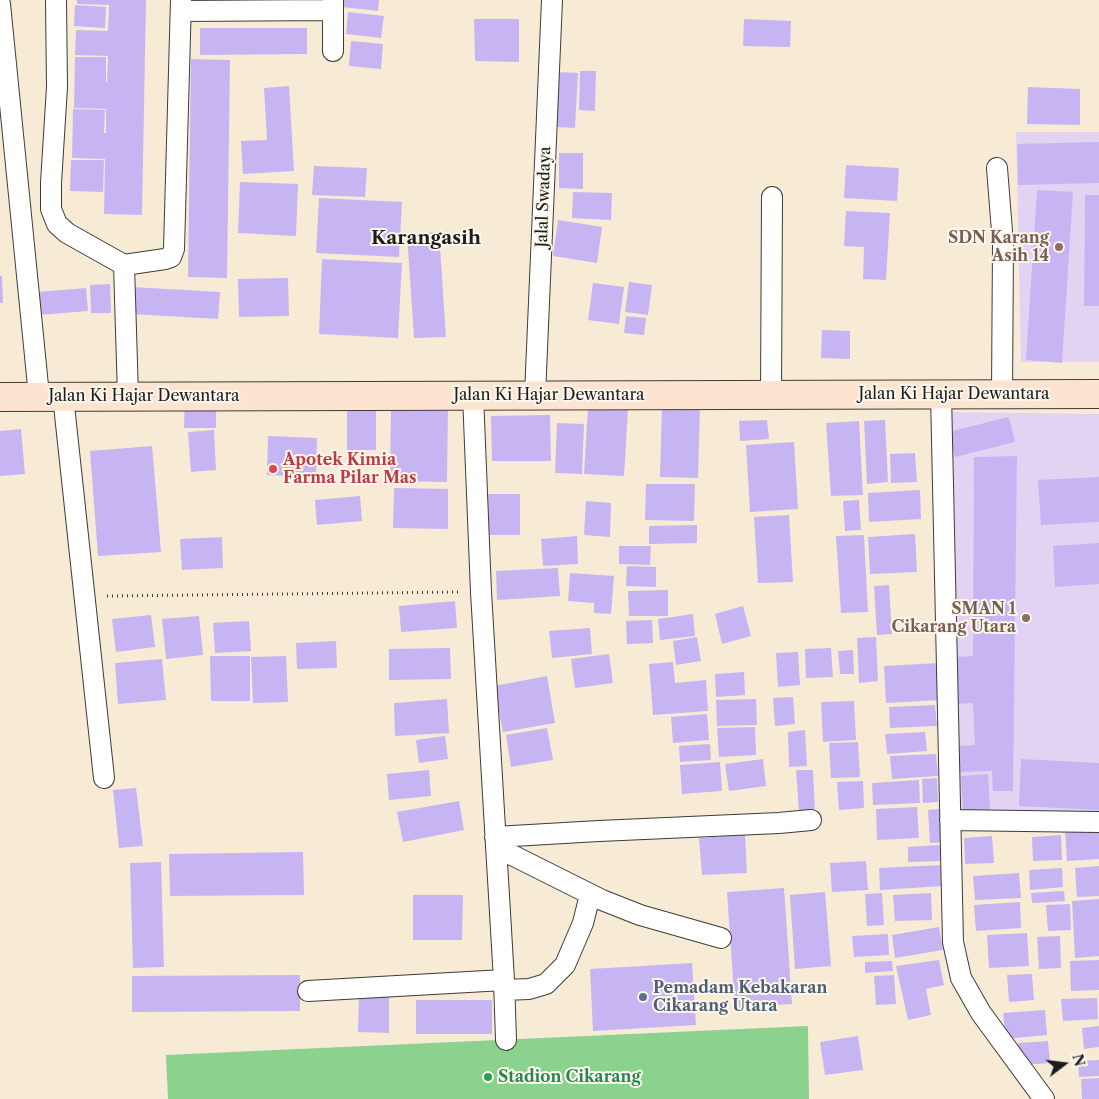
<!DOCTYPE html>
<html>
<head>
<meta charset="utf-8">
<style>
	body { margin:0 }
	#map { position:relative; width:1099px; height:1099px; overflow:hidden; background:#f8ebd6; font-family:"Libre Caslon Text",serif }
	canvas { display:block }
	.north { position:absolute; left:1039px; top:1039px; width:50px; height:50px; -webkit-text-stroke:4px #fbf7ec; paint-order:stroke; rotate:75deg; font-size:14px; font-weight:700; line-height:20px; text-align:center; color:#1c1c1c }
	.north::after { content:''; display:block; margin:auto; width:18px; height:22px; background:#1c1c1c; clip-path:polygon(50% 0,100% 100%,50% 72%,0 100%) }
</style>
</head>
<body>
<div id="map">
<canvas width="1099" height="1099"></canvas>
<div class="north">N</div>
</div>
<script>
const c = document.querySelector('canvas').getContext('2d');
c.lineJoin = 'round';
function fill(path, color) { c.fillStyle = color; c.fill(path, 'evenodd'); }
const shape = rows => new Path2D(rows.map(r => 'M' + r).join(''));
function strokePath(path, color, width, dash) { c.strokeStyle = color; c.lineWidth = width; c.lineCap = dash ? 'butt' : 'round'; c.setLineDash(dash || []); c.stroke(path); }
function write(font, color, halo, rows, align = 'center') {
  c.font = font + ' "Libre Caslon Text",serif'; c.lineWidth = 4; c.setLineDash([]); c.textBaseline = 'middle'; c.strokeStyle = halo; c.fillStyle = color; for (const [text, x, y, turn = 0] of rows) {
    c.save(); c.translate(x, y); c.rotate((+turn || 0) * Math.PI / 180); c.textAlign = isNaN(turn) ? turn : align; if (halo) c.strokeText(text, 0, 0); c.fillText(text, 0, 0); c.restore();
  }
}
fill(shape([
	[1016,132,1099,132,1099,362,1021,362],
	[946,412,1099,414,1099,822,960,822]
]), '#e3d3f3');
fill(shape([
	[808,1026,809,1099,168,1099,166,1055]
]), '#8ad28d');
fill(shape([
	[77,0,146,0,142,215,104,214,105,159,72,158,73,109,105,110,104,133,106,133,106,109,74,108,75,57,106,57,106,82,94,82,107,82,108,56,75,55,76,30,108,31,109,5,77,4],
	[343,0,379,0,378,11,342,7],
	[75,5,106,7,105,28,74,26],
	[348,12,384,16,381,38,346,34],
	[474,19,519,19,519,62,475,61],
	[744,19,791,21,790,47,743,46],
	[200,28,307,28,307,54,200,55],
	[351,41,383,44,381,69,349,66],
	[191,59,230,60,227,278,188,277],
	[580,71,596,71,595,111,579,110],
	[558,72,578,73,575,128,555,127],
	[289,86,294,171,243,174,241,141,267,140,264,88],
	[1028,87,1080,89,1080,125,1027,124],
	[1099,142,1099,183,1018,185,1017,144],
	[559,153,583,153,583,189,559,188],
	[71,160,104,160,103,192,70,191],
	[846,165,899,168,897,201,844,198],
	[314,166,367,168,365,197,312,195],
	[240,182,298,184,296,236,238,233],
	[1037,190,1073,192,1062,363,1026,360],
	[573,192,612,193,611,220,572,218],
	[1085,195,1099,195,1099,306,1084,306],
	[319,198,402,202,399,257,316,253],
	[846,211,890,213,886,280,863,279,864,247,844,246],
	[558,220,602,227,597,263,553,256],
	[439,232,446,337,414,338,407,234],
	[322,259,402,263,398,338,319,334],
	[0,276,2,276,3,303,0,303],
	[288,278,289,316,239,317,238,279],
	[629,282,652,285,648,315,625,312],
	[593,283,624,287,619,324,588,320],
	[110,284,111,313,91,313,90,285],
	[132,287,220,292,218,319,131,314],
	[86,288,88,311,39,315,37,292],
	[626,316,646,318,644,335,624,333],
	[822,330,850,331,850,359,821,358],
	[185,398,216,399,216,428,184,428],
	[662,403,700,404,698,478,660,477],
	[391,405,448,406,447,482,390,481],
	[347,407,376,407,376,450,347,450],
	[588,407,628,409,624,476,584,474],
	[550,415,551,461,492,461,491,416],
	[1009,417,1015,442,955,457,948,432],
	[767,420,769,439,740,441,739,421],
	[885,420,888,482,867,484,864,421],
	[859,421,863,495,831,496,826,423],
	[557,423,584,424,582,474,555,473],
	[21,429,25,474,0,476,0,431],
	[214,430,216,470,191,472,188,432],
	[268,436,317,438,316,477,267,475],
	[794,442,798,509,750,512,746,445],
	[152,446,161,552,98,556,90,451],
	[915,453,917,482,891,483,890,454],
	[1017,456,1013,791,993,791,992,771,960,772,958,746,975,745,973,703,957,704,954,657,973,656,974,457],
	[1099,477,1099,522,1041,525,1038,480],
	[646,484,695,484,694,521,645,520],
	[394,488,448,489,448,529,393,528],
	[920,490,921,519,869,522,868,493],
	[486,494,520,494,520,535,487,535],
	[360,496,362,521,317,525,315,500],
	[859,500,861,530,845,531,843,501],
	[586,501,611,503,610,537,584,535],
	[789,515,793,582,758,583,754,517],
	[697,525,697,543,649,544,649,526],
	[915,534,917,572,870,574,868,537],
	[864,535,868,612,841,613,836,536],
	[577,536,578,564,543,566,541,539],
	[222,537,223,568,182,570,180,539],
	[1099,543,1099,584,1055,587,1053,546],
	[619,546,651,546,650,565,619,564],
	[627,566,656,567,656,587,626,586],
	[558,568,560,596,497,600,496,571],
	[570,573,614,576,611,614,594,613,594,603,568,601],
	[889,585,892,634,877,635,874,586],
	[668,590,668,616,629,616,628,591],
	[455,601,457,628,401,632,399,606],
	[743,606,751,636,722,644,715,614],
	[693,614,695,636,660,640,658,619],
	[151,615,155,647,116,652,112,619],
	[199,616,203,655,166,659,162,619],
	[652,620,653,643,627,644,626,621],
	[249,621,251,651,215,653,213,623],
	[590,628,592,654,552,658,549,631],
	[697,637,701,661,676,665,673,641],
	[876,637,878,681,859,683,857,638],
	[336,641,337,668,297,669,296,643],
	[450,648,451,679,389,680,389,649],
	[831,648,833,677,806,678,805,649],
	[853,650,854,674,840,674,838,651],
	[798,652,800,685,778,687,776,653],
	[609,654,613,683,575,688,571,659],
	[210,656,250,656,250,701,211,701],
	[286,656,288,702,253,703,251,657],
	[162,659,166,700,118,704,115,663],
	[673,662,675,683,706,680,708,711,653,715,649,664],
	[939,663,941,700,886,703,884,666],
	[744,672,745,695,716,697,715,674],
	[547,676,555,723,503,732,494,686],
	[793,697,795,724,775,726,773,698],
	[447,699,449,733,395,736,394,703],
	[756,699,757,725,717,726,716,700],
	[854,701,856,740,823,742,821,702],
	[935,705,937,726,890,728,889,707],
	[707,714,709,740,673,743,671,717],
	[755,727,756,755,719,757,717,728],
	[547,728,553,760,511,767,506,735],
	[805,730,807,766,789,767,788,732],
	[925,732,927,751,887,754,885,734],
	[445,736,448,759,419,763,416,740],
	[858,742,860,777,831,778,829,743],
	[710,744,711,760,680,762,679,746],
	[936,754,938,776,892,779,890,756],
	[763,759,766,786,729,791,725,764],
	[1021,759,1099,763,1099,810,1019,806],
	[720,762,722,791,682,794,680,765],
	[429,770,431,796,389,800,387,774],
	[796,770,813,770,815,812,799,813],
	[988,774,990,809,963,811,961,776],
	[937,778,938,802,923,803,922,779],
	[919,780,920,803,873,805,872,783],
	[863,781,864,808,839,810,837,782],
	[136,788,143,846,119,848,113,790],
	[459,801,464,830,403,842,397,812],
	[917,807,919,838,877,840,876,809],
	[948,808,950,842,930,843,928,810],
	[1099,828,1099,859,1067,861,1065,830],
	[745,835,747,873,702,875,699,838],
	[1061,835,1062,860,1033,861,1032,837],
	[992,836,994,863,965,864,964,838],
	[940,845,940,861,908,862,908,847],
	[303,852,304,895,170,896,169,854],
	[866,861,868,890,832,892,830,863],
	[161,862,164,967,133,968,130,863],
	[942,865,943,886,880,890,879,868],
	[1099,866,1099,896,1077,897,1075,868],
	[1062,868,1063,887,1030,890,1029,870],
	[1019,873,1021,898,975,900,973,876],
	[784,888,792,1004,735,1008,727,892],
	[1064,891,1065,901,1032,903,1031,893],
	[825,892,831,966,795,969,790,895],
	[882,893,884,925,867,926,865,894],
	[931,893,932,920,895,921,893,895],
	[413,895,463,895,462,940,413,940],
	[1099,899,1099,956,1075,958,1072,901],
	[1020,902,1021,928,976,931,974,905],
	[1070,904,1071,930,1048,931,1046,905],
	[939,927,943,950,895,958,892,935],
	[1027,933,1029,966,989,968,987,935],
	[888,934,889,955,854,957,852,936],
	[1060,936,1061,968,1039,969,1037,937],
	[939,960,944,985,926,989,931,1015,908,1020,896,966],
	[1099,960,1099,990,1071,991,1070,961],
	[892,961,893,971,865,973,865,962],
	[692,963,696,1025,593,1031,590,969],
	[1032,974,1034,1000,1009,1002,1007,975],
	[300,975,300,1011,132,1012,132,976],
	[894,975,896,1004,876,1005,874,976],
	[359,994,389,995,389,1033,358,1032],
	[1097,998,1098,1019,1063,1021,1061,999],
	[416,1000,492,1000,492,1034,416,1034],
	[1045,1010,1047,1035,1006,1039,1003,1013],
	[1099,1026,1099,1047,1084,1049,1082,1028],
	[858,1036,863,1070,825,1075,820,1042],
	[1048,1041,1050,1063,1020,1065,1018,1043],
	[1099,1060,1099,1076,1079,1077,1078,1061],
	[1099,1078,1099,1099,1082,1099,1081,1079]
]), '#c7b5f3');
const minor = shape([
	[56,0,57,87,51,183,51,209,57,224,67,233,124,265,165,259,171,257,174,249,181,0],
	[0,4,39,396],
	[181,11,333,10],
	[333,51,333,0],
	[997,168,1003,244,1002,394],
	[124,265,128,396],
	[771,394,772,197],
	[941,394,953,942,961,978,981,1013,1044,1099],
	[473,395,481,592,504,980,506,1040],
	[535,395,552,0],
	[63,396,104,778],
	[950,820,1099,822],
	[495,837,599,831,779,823,811,820],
	[496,847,602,900,640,915,721,938],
	[504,990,529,989,546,984,565,965,583,923,590,895],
	[308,991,504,980]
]);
const secondary = shape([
	[0,397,1099,394]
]);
strokePath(minor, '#3d3b38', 22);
strokePath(secondary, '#3d3b38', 30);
strokePath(shape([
	[107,596,458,592]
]), '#3d3b38', 3, [1, 4]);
strokePath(minor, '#fff', 20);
strokePath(secondary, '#fde4d1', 28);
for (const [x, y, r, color] of [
	[1059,247,5,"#8d6e63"],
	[273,469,5,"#e0444e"],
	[1026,618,5,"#8d6e63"],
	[643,997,5,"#5c6f8a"],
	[488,1077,5,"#2e9e5b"]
]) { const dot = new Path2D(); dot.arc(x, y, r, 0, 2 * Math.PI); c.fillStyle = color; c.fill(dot); strokePath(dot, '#fbf7ec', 2); }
write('16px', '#1c1c1c', '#fbf7ec', [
	["Jalal Swadaya",544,197,-88],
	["Jalan Ki Hajar Dewantara",954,394],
	["Jalan Ki Hajar Dewantara",549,395],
	["Jalan Ki Hajar Dewantara",144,396]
]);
write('bold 16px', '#785e54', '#fbf7ec', [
	["SDN Karang",1049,238],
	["Asih 14",1049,256],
	["SMAN 1",1016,609],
	["Cikarang Utara",1016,627]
], 'right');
write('bold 16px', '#be3a42', '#fbf7ec', [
	["Apotek Kimia",283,460],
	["Farma Pilar Mas",283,478]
], 'left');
write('bold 16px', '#4e5e75', '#fbf7ec', [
	["Pemadam Kebakaran",653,988],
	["Cikarang Utara",653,1006]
], 'left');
write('bold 16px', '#27864d', '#fbf7ec', [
	["Stadion Cikarang",498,1077]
], 'left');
write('bold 19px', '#1c1c1c', '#fbf7ec', [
	["Karangasih",426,239]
]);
</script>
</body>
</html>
